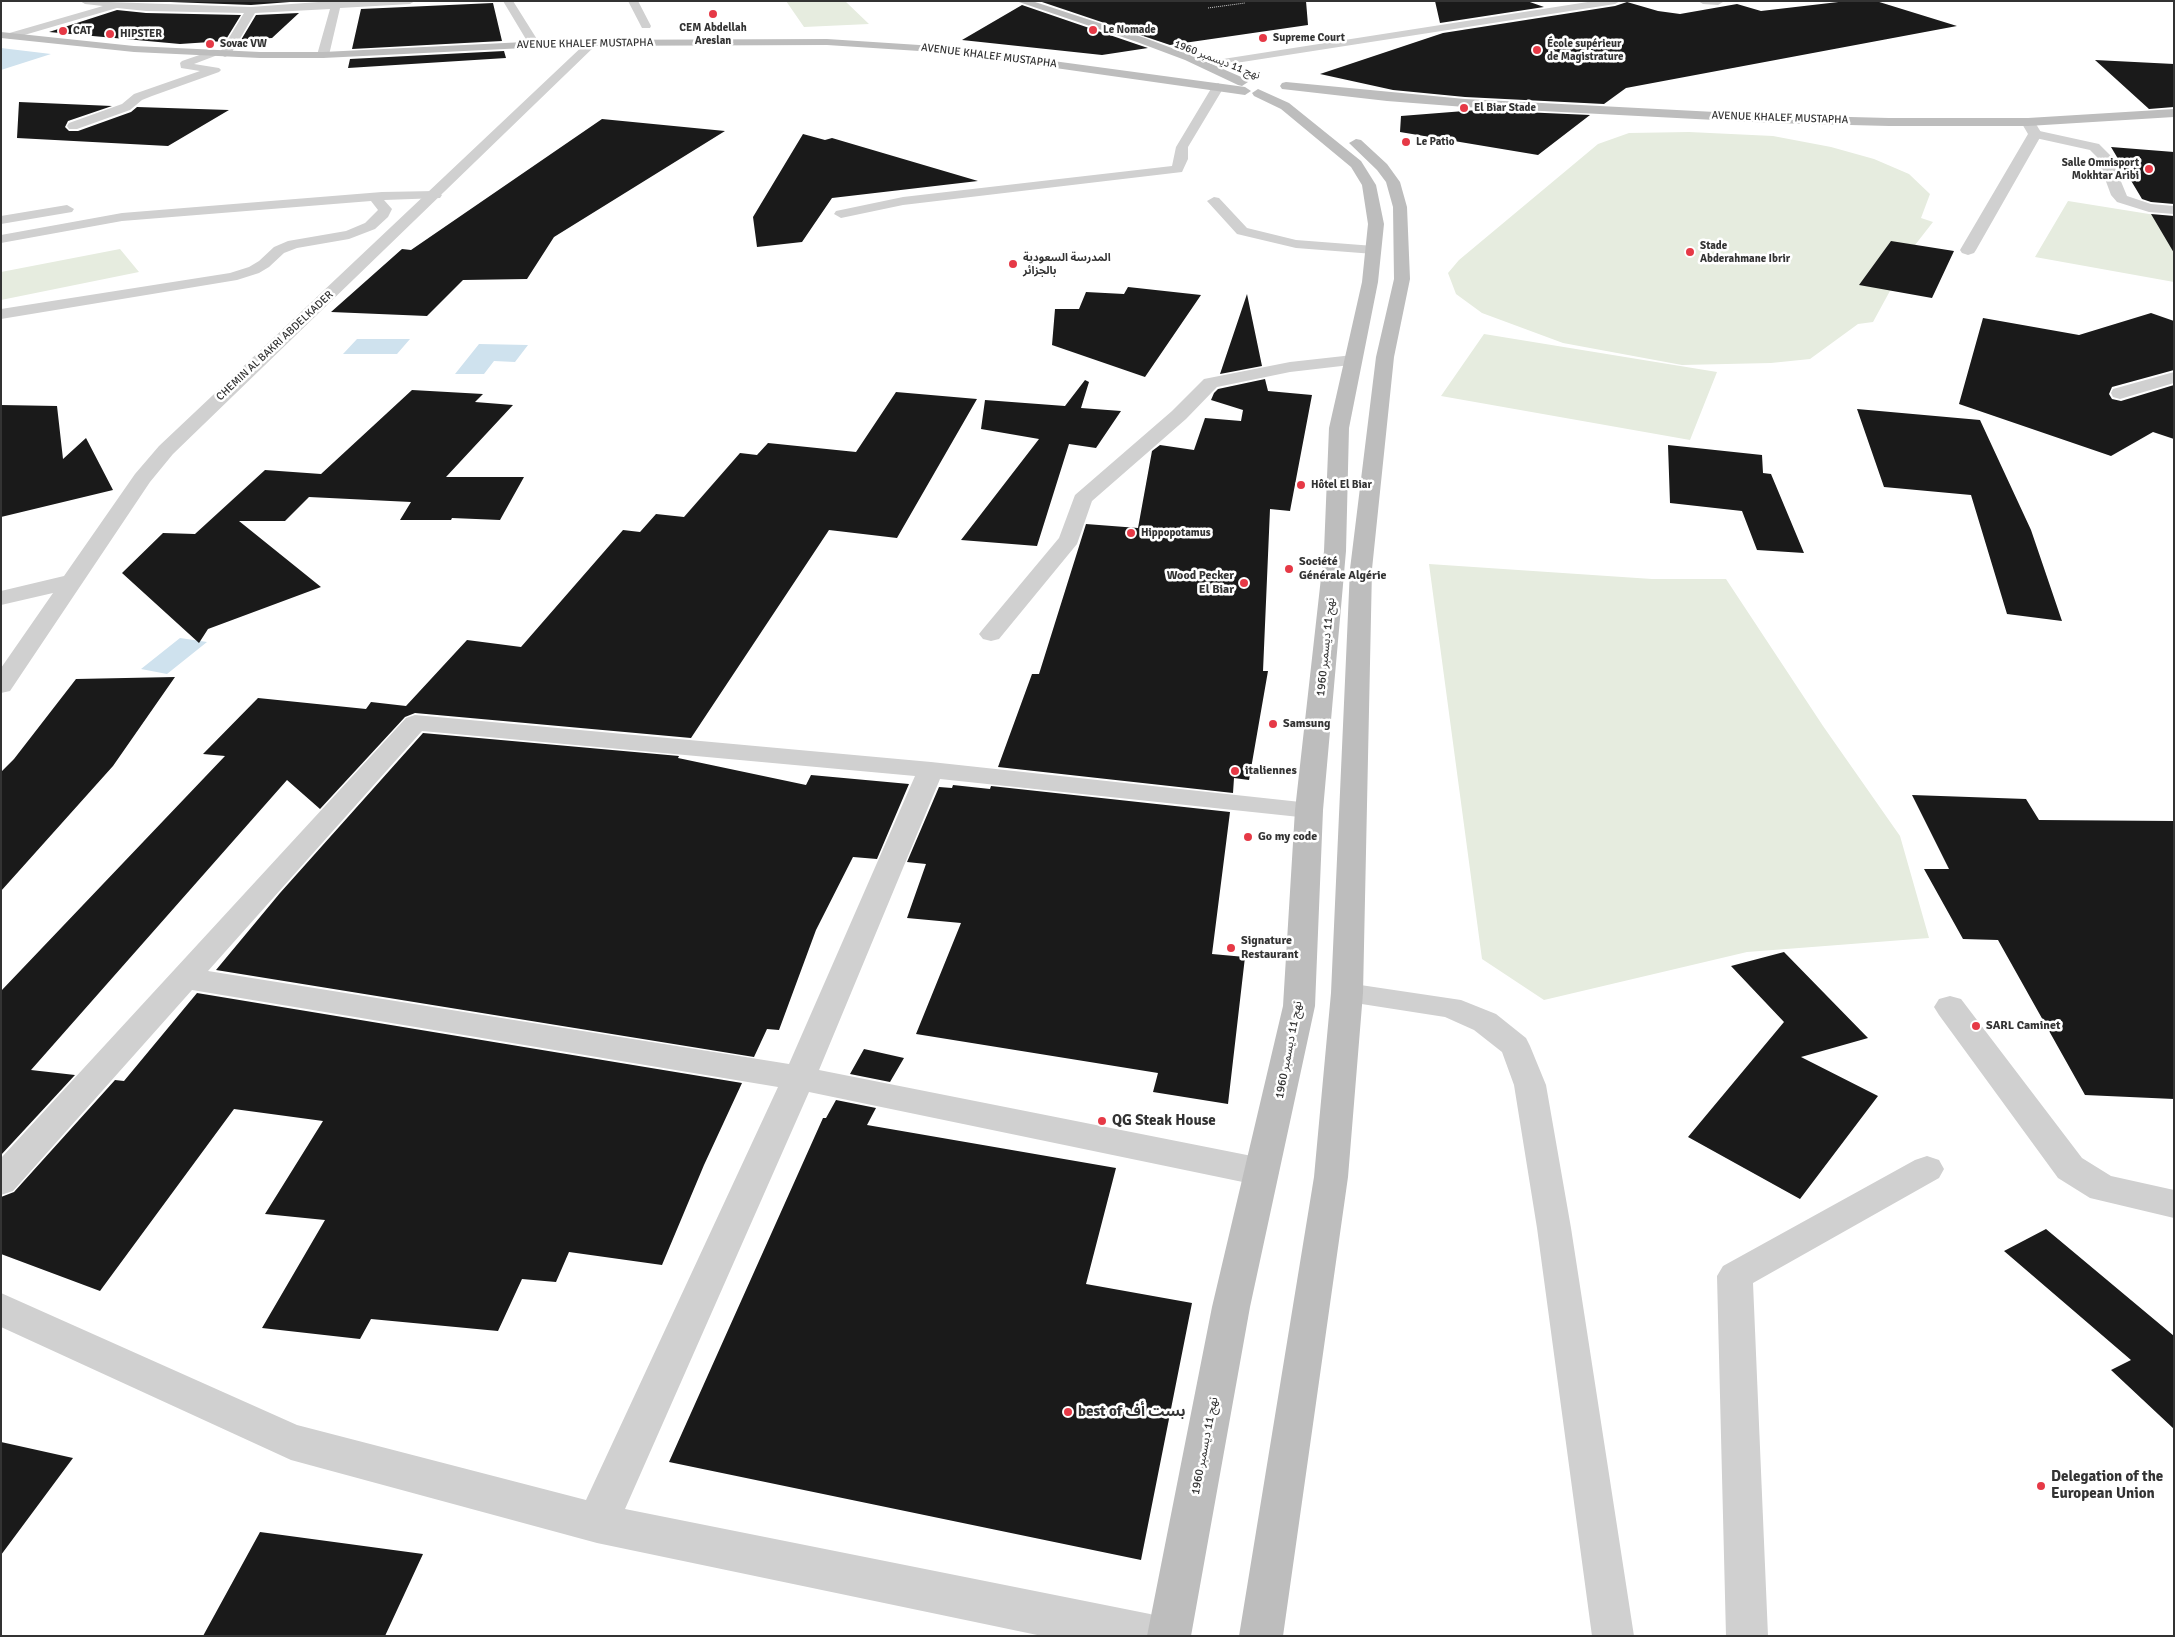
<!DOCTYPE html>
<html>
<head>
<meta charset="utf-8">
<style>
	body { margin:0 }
	#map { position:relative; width:2175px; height:1637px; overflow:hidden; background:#fff; font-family:Signika,sans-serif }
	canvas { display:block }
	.frame { position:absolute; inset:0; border:2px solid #333; pointer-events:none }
</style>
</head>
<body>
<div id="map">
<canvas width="2175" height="1637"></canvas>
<div class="frame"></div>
</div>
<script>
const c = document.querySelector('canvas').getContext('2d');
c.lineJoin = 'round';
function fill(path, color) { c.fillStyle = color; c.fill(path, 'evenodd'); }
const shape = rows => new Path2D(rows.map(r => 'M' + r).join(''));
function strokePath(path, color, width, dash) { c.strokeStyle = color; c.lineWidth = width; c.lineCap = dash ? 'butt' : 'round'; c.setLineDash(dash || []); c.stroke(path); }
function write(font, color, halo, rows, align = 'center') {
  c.font = font + ' Signika,"Noto Sans Arabic",sans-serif'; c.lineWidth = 5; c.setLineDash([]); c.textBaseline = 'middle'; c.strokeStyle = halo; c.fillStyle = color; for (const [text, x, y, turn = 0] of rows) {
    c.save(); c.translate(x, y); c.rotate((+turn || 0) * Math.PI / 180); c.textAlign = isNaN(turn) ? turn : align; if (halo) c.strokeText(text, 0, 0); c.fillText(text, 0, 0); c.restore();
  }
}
fill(shape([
	[786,1,845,1,869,24,804,27],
	[1689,132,1773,136,1831,147,1874,159,1909,174,1930,194,1921,218,1933,222,1915,245,1873,322,1858,324,1810,359,1771,363,1682,365,1563,343,1482,313,1456,294,1448,273,1459,260,1598,144,1629,133],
	[2068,201,2174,218,2174,282,2035,257],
	[120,249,139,272,1,300,1,272],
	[1484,334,1717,372,1690,440,1441,396],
	[1429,564,1652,579,1726,579,1823,726,1900,836,1929,938,1747,952,1544,1000,1482,959]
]), '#e6ecdf');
fill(shape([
	[1,48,51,54,1,70],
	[357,339,410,339,397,354,343,354],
	[479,344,528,345,515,362,494,361,484,374,455,374],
	[180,638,207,642,167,674,141,669]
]), '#cfe2ee');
fill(shape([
	[144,1,303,1,251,5],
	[1039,1,1306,1,1308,25,1170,45],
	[1435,1,1527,1,1544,7,1440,23],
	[1847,1,1876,1,1957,26,1626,88,1604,104,1465,97,1393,90,1320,74,1443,33,1615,6,1627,2,1658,11,1680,14,1737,4,1761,11],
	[493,3,502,41,352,49,361,9],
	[1022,5,1136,44,1148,48,1102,55,962,40],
	[117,10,146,13,241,15,225,41,180,44,49,32],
	[299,13,272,38,241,40,256,15],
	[504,51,506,58,348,68,350,59],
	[2095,60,2174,64,2174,107,2149,109],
	[19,102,112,106,68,121,65,127,69,131,78,131,131,112,137,107,229,110,168,146,17,138],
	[1477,110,1590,115,1538,155,1400,132,1401,116],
	[602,119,725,131,554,237,527,279,463,280,427,316,331,312,402,249,411,250],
	[803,134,825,140,832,138,978,181,832,198,802,242,757,247,753,217],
	[2111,147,2174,152,2174,204,2151,202,2142,199],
	[2151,214,2174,216,2174,253],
	[1891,241,1954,251,1932,298,1859,285],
	[1128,287,1201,295,1145,377,1052,345,1055,309,1079,309,1086,292,1124,294],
	[1247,294,1262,366,1220,374],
	[2151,313,2174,321,2174,370,2112,387,2109,394,2112,399,2121,401,2174,385,2174,439,2153,432,2111,456,1959,404,1983,318,2079,335],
	[1265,379,1268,391,1312,395,1290,511,1270,509,1263,671,1268,671,1249,780,1234,778,1233,793,998,767,1032,674,1039,674,1086,524,1138,528,1152,451,1160,445,1194,450,1205,418,1241,421,1243,410,1211,400,1214,393,1218,389],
	[1085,380,1089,382,1081,408,1121,411,1096,448,1069,444,1037,546,961,540,1039,439,981,429,985,400,1065,406],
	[412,390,483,394,475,402,513,405,446,477,524,477,500,520,452,518,451,520,400,520,411,502,309,497,285,521,239,521,321,587,208,629,199,643,122,573,163,533,195,534,265,470,321,474],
	[896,392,977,399,897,538,829,530,691,738,415,713,405,717,320,809,287,780,31,1070,75,1075,1,1155,1,991,225,756,203,754,258,698,366,709,371,702,406,706,467,640,521,647,623,530,640,532,656,514,684,517,740,453,757,455,768,443,856,452],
	[1,405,57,406,63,459,86,438,113,490,1,517],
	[1857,409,1980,420,2031,530,2062,621,2007,614,1971,495,1884,487],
	[1668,445,1762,455,1763,473,1771,474,1804,553,1757,550,1742,511,1670,503],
	[175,677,113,766,1,891,1,772,14,759,76,679],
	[423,733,679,756,678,758,806,785,811,775,909,784,877,859,853,857,816,930,779,1030,767,1029,754,1057,216,970,280,893],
	[953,785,990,789,991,786,1230,812,1212,954,1245,957,1228,1104,1153,1092,1158,1073,916,1034,961,923,907,918,926,864,907,862,939,787,952,788],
	[1912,795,2026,799,2039,820,2174,821,2174,1099,2085,1095,1998,940,1963,939,1924,869,1949,869],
	[1784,952,1868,1038,1801,1057,1878,1096,1800,1199,1688,1137,1784,1022,1731,966],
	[197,993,742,1083,704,1165,662,1265,569,1252,556,1282,522,1279,498,1331,371,1319,360,1339,262,1328,325,1220,265,1214,323,1121,234,1109,100,1291,1,1254,1,1197,14,1192,115,1080,124,1081],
	[864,1049,904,1058,890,1082,850,1074],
	[836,1100,876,1108,867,1125,1116,1168,1086,1284,1192,1303,1141,1560,669,1462,823,1118,826,1118],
	[2046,1229,2174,1336,2174,1429,2111,1370,2131,1360,2004,1251],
	[1,1442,73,1458,1,1555],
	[260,1532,423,1554,385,1636,203,1636]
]), '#1a1a1a');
strokePath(shape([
	[1208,8,1245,3]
]), '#cdcdcd', 1, [1, 1]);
fill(shape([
	[628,1,638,1,651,26,650,28,642,28,628,1],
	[1594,1,1620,1,1615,4,1223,65,1217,62,1223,59,1594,1],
	[1698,1,1723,1,1723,2,1718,5,1703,4,1698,1],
	[211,51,217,54,215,56,194,64,219,68,221,70,219,72,152,96,142,100,130,110,77,129,69,129,67,126,69,123,122,104,134,94,200,71,181,68,180,63,182,61,211,51],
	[1218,83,1224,87,1188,147,1188,159,1182,172,903,205,841,218,834,214,836,211,903,197,1172,166,1176,147,1212,87,1218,83],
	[2035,130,2099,144,2110,155,2127,196,2151,204,2174,206,2174,214,2149,212,2117,202,2111,195,2097,157,2090,150,2031,137,2029,134,2031,131,2035,130],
	[435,191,442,195,440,198,384,200,392,209,388,217,375,229,349,239,297,248,284,253,269,267,259,273,237,280,1,319,1,309,230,273,249,267,259,261,274,247,288,241,346,231,365,223,378,210,371,201,122,221,1,243,1,235,122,213,382,192,435,191],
	[1214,197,1219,198,1247,228,1296,240,1374,246,1379,247,1381,250,1379,253,1374,254,1296,248,1237,234,1207,201,1214,197],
	[67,205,74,209,72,212,1,224,1,216,67,205],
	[1347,983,1461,1000,1496,1014,1526,1038,1530,1046,1546,1085,1571,1228,1634,1636,1592,1636,1537,1228,1514,1085,1502,1052,1474,1030,1445,1017,1336,1000,1332,993,1336,986,1347,983],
	[1927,1156,1939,1160,1944,1169,1939,1178,1753,1283,1768,1636,1726,1636,1717,1276,1723,1266,1915,1160,1927,1156]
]), '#d0d0d0');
fill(shape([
	[80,1,251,7,332,1,415,1,410,4,340,8,329,55,323,58,317,55,330,9,255,13,231,54,225,57,219,54,244,13,146,11,117,8,14,38,10,39,4,36,6,34,103,6,85,4,80,1],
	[503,1,513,1,540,44,538,46,530,46,503,1],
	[592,40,596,41,598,43,596,45,173,454,150,482,10,691,1,693,1,668,53,593,1,605,1,591,64,576,135,474,159,446,588,41,592,40],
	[2028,118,2033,119,2042,134,1976,250,1974,253,1968,255,1962,253,1960,250,2028,134,2021,122,2028,118],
	[1353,355,1359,356,1362,360,1359,364,1290,372,1217,387,1186,419,1092,501,1077,544,999,639,991,641,983,639,979,634,983,629,1059,538,1075,495,1172,411,1204,379,1290,362,1353,355],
	[2174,372,2174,383,2120,399,2113,397,2111,393,2113,389,2174,372],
	[415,715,931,762,1319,804,1323,810,1319,816,1309,818,940,779,819,1070,1262,1158,1274,1162,1279,1172,1274,1182,1262,1186,809,1092,625,1509,1150,1614,1166,1620,1172,1636,1042,1636,597,1543,291,1460,1,1327,1,1293,297,1425,586,1500,778,1087,192,990,13,1191,1,1195,1,1158,406,718,415,715],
	[422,731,915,776,789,1064,208,971,422,731],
	[1950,996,1961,999,2082,1158,2111,1176,2174,1190,2174,1218,2090,1198,2058,1178,1939,1015,1934,1007,1939,999,1950,996]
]), '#d0d0d0');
fill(shape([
	[1016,1,1032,1,1145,38,1193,56,1246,79,1248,82,1242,86,1238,85,1185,60,1137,42,1016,1],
	[1,32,134,46,260,52,323,52,565,40,827,39,950,47,1245,87,1251,91,1245,95,950,53,827,45,565,46,323,58,260,58,134,52,1,38,1,32],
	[1286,82,1465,99,1773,115,1889,118,2028,118,2174,109,2174,117,2028,126,1889,126,1773,123,1465,107,1387,101,1282,89,1280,86,1282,83,1286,82],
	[1258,89,1289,103,1361,161,1376,185,1384,224,1378,282,1349,428,1346,551,1323,810,1315,1006,1250,1307,1191,1636,1147,1636,1212,1307,1283,1006,1295,810,1324,551,1329,428,1362,282,1368,224,1362,185,1351,167,1281,109,1254,96,1252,93,1258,89],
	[1356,139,1361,140,1387,164,1400,182,1407,207,1410,279,1394,357,1372,569,1363,993,1348,1177,1283,1636,1239,1636,1314,1177,1331,993,1350,569,1376,357,1394,279,1393,207,1386,182,1377,170,1349,143,1356,139]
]), '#bdbdbd');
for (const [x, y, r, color] of [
	[713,14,5,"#e63946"],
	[1093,30,5,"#e63946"],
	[63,31,5,"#e63946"],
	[110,34,5,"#e63946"],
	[1263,38,5,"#e63946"],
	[210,44,5,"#e63946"],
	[1537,50,5,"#e63946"],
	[1464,108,5,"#e63946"],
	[1406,142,5,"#e63946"],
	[2149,169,5,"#e63946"],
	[1690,252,5,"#e63946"],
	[1013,264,5,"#e63946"],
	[1301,485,5,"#e63946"],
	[1131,533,5,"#e63946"],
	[1289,569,5,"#e63946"],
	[1244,583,5,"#e63946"],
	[1273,724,5,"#e63946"],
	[1235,771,5,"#e63946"],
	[1248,837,5,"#e63946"],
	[1231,948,5,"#e63946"],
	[1976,1026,5,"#e63946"],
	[1102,1121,5,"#e63946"],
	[1068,1412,5,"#e63946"],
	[2041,1486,5,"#e63946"]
]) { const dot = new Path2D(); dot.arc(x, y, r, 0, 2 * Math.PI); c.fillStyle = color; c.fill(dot); strokePath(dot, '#fff', 2); }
write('bold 11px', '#333', '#fff', [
	["CEM Abdellah",713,28,"center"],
	["Areslan",713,41,"center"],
	["Le Nomade",1103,30],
	["CAT",73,31],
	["HIPSTER",120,34],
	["Supreme Court",1273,38],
	["Sovac VW",220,44],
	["École supérieur",1547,44],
	["de Magistrature",1547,57],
	["El Biar Stade",1474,108],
	["Le Patio",1416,142],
	["Salle Omnisport",2139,163,"right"],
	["Mokhtar Aribi",2139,176,"right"],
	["Stade",1700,246],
	["Abderahmane Ibrir",1700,259],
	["المدرسة السعودية",1023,258],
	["بالجزائر",1023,271],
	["Hôtel El Biar",1311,485],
	["Hippopotamus",1141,533]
], 'left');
write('11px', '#333', '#fff', [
	["AVENUE KHALEF MUSTAPHA",585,44,-1],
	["AVENUE KHALEF MUSTAPHA",989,56,7],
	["نهج 11 ديسمبر 1960",1217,60,21],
	["AVENUE KHALEF MUSTAPHA",1780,118,2],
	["CHEMIN AL BAKRI ABDELKADER",275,346,-43]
]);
write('bold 12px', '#333', '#fff', [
	["Société",1299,562],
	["Générale Algérie",1299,576],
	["Wood Pecker",1234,576,"right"],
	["El Biar",1234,590,"right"],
	["Samsung",1283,724],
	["italiennes",1245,771],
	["Go my code",1258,837],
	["Signature",1241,941],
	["Restaurant",1241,955],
	["SARL Caminet",1986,1026]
], 'left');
write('12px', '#333', '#fff', [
	["نهج 11 ديسمبر 1960",1326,647,-84],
	["نهج 11 ديسمبر 1960",1289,1050,-79],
	["نهج 11 ديسمبر 1960",1205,1446,-79]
]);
write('bold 15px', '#333', '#fff', [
	["QG Steak House",1112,1121],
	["best of بست أف",1078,1412],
	["Delegation of the",2051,1477],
	["European Union",2051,1494]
], 'left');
</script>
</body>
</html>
